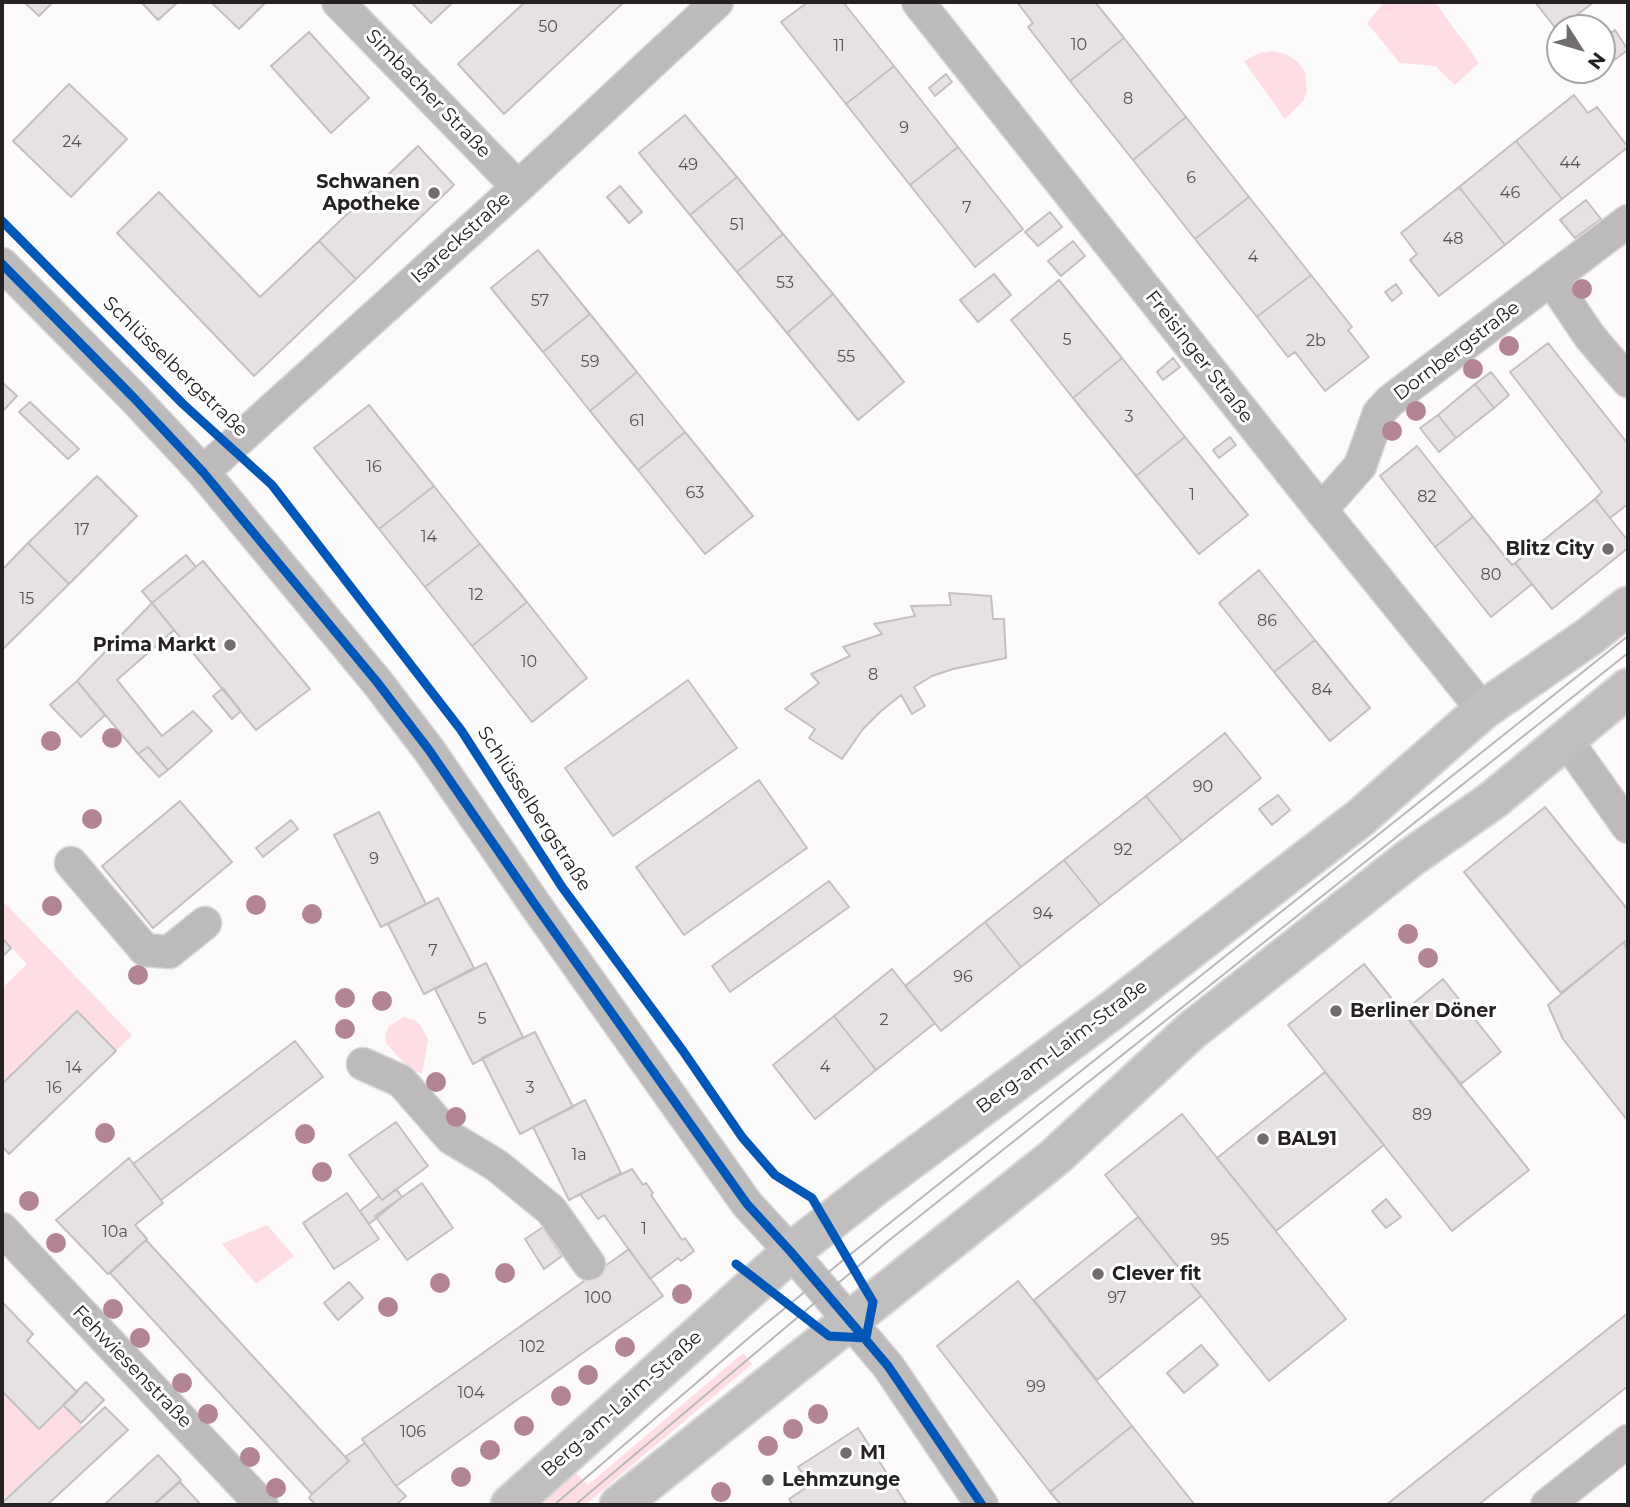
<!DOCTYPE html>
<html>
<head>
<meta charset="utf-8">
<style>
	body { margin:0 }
	#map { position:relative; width:1630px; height:1507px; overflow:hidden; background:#fdfafb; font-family:Montserrat,sans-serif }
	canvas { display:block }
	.frame { position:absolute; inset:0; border:4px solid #252021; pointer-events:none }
	.north { position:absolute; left:1546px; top:14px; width:70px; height:70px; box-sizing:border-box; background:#fff; border:2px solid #a8a6a6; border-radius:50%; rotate:127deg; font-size:19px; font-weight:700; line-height:28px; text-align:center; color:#252021 }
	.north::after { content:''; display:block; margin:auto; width:24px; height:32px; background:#716c6d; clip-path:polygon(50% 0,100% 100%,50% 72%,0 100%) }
</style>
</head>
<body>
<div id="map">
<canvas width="1630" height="1507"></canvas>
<div class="frame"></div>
<div class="north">N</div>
</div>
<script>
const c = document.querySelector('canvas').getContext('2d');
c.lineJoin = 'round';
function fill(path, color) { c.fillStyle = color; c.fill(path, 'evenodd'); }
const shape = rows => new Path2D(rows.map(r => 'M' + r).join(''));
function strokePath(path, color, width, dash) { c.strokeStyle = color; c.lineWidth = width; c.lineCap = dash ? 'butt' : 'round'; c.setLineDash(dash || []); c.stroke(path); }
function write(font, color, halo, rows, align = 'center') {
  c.font = font + ' Montserrat,sans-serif'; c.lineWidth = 6; c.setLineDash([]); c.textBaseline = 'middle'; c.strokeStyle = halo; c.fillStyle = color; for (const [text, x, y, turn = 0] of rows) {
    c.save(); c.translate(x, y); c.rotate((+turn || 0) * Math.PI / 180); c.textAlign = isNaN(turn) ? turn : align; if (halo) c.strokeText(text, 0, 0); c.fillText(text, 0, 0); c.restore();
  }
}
fill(shape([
	[1384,2,1435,2,1479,63,1455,85,1435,66,1400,63,1367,23],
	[1273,51,1285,54,1297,61,1305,72,1307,92,1303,101,1285,119,1244,61,1259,53],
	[2,900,132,1035,116,1051,77,1011,2,1084,2,988,27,964,2,938],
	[404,1017,414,1020,420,1024,428,1040,422,1074,414,1071,404,1063,386,1043,385,1036,389,1026],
	[267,1225,294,1256,256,1284,222,1244],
	[743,1353,752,1364,585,1505,534,1505,574,1471,588,1485],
	[2,1391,39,1429,63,1405,84,1427,2,1503]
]), '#fedee4');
const building = shape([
	[24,2,53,2,39,16,24,2],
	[141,2,178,2,158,20,141,2],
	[211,2,266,2,239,29,211,2],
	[411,2,453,2,431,23,411,2],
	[525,2,624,2,504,114,458,64,525,2],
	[808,2,843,2,894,66,846,104,781,22,808,2],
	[1017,2,1095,2,1124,38,1070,81,1028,27,1033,23,1017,2],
	[1535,2,1594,2,1557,30,1535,2],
	[1615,30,1628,50,1602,69,1602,40,1615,30],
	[309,32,369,98,331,133,271,66,309,32],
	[1124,38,1186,117,1133,160,1070,81,1124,38],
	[894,66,958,147,910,185,846,104,894,66],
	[946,74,952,82,935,96,929,88,946,74],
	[69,84,127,139,71,197,13,141,69,84],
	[1574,95,1588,113,1597,107,1628,147,1562,199,1516,141,1574,95],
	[685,115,737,177,690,215,639,153,685,115],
	[1186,117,1249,197,1195,239,1133,160,1186,117],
	[1516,141,1562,199,1505,245,1459,187,1516,141],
	[418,146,454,185,356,279,319,241,418,146],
	[958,147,1023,229,975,267,910,185,958,147],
	[737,177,783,234,737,272,690,215,737,177],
	[620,186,642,212,629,223,607,197,620,186],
	[1459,187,1505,245,1439,296,1410,260,1417,254,1401,233,1459,187],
	[159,192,260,297,319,241,356,279,254,376,117,233,159,192],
	[1249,197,1311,275,1257,317,1195,239,1249,197],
	[1586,200,1601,219,1575,238,1560,220,1586,200],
	[1050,212,1062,227,1038,246,1025,232,1050,212],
	[783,234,833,294,787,333,737,272,783,234],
	[1073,241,1085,256,1061,276,1048,261,1073,241],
	[538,250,590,314,543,352,491,288,538,250],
	[994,274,1011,295,978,322,960,300,994,274],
	[1311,275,1352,327,1348,330,1369,357,1325,391,1295,352,1288,357,1257,317,1311,275],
	[1059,280,1122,358,1073,398,1011,320,1059,280],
	[1396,284,1402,293,1392,301,1385,292,1396,284],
	[833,294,904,382,858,420,787,333,833,294],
	[590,314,637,372,590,411,543,352,590,314],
	[1548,343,1628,444,1628,504,1610,518,1595,499,1602,492,1510,372,1548,343],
	[1122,358,1185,437,1136,476,1073,398,1122,358],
	[1173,358,1180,367,1163,380,1157,372,1173,358],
	[637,372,685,432,638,470,590,411,637,372],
	[1491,372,1509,395,1494,408,1475,384,1491,372],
	[2,382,17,396,2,412,2,382],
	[1475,384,1494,408,1456,438,1438,415,1475,384],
	[30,402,79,449,68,459,19,412,30,402],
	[369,405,434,486,379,529,314,448,369,405],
	[1438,415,1456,438,1439,452,1420,428,1438,415],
	[685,432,753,516,705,554,638,470,685,432],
	[1185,437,1248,515,1199,554,1136,476,1185,437],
	[1230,437,1236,445,1219,458,1213,450,1230,437],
	[1417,446,1473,517,1435,547,1380,476,1417,446],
	[97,476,137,516,69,584,28,543,97,476],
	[434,486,480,544,425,587,379,529,434,486],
	[1595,499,1628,541,1628,548,1552,609,1515,563,1595,499],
	[1473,517,1512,565,1515,563,1532,584,1491,617,1435,547,1473,517],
	[28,543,69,584,2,650,2,570,28,543],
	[480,544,527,602,472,646,425,587,480,544],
	[186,555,196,567,152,603,142,591,186,555],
	[203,561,310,689,256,730,152,603,203,561],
	[1259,570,1315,640,1274,672,1219,603,1259,570],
	[949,593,991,596,993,619,1004,619,1006,658,953,669,932,676,914,687,925,706,912,714,901,695,880,712,863,729,842,759,809,738,815,729,785,709,819,683,811,674,850,656,843,647,882,634,874,624,915,616,911,606,951,605,949,593],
	[527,602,587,678,532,722,472,646,527,602],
	[152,603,174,630,117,680,162,736,193,711,212,731,168,770,148,747,138,754,77,681,152,603],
	[1315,640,1370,708,1330,741,1274,672,1315,640],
	[688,680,737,748,613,836,565,768,688,680],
	[77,681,105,715,81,737,50,705,77,681],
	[223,688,241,711,232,719,213,696,223,688],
	[1225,733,1261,778,1182,841,1146,796,1225,733],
	[148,747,168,770,159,777,138,754,148,747],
	[759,780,807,848,684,935,636,867,759,780],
	[1278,795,1290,810,1272,825,1259,809,1278,795],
	[1146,796,1182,841,1100,905,1064,860,1146,796],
	[180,801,232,862,153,928,102,866,180,801],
	[1545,807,1628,910,1628,939,1561,993,1464,872,1545,807],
	[379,812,426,904,381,927,334,835,379,812],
	[291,820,298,829,263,857,256,848,291,820],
	[1064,860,1100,905,1021,967,985,922,1064,860],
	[829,881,849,907,730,992,712,966,829,881],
	[438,898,474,968,424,994,388,924,438,898],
	[985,922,1021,967,941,1031,905,986,985,922],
	[2,938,11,948,2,957,2,938],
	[1624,942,1628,953,1628,1121,1563,1039,1548,1005,1624,942],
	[486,963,523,1037,473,1064,435,989,486,963],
	[1364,964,1529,1170,1452,1231,1288,1025,1364,964],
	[892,969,935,1023,876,1070,834,1016,892,969],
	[1443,979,1501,1052,1461,1084,1403,1012,1443,979],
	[77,1011,116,1051,9,1154,2,1146,2,1084,77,1011],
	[834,1016,876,1070,815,1119,773,1065,834,1016],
	[535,1032,573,1107,520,1134,482,1058,535,1032],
	[295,1041,323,1077,161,1200,133,1164,295,1041],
	[1325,1072,1384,1145,1276,1231,1217,1158,1325,1072],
	[585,1100,621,1173,569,1200,533,1127,585,1100],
	[1182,1114,1346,1319,1269,1381,1105,1175,1182,1114],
	[396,1122,428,1166,382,1200,349,1155,396,1122],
	[129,1158,163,1203,135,1225,147,1239,108,1274,56,1220,129,1158],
	[632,1169,643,1185,646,1183,653,1193,651,1195,682,1240,685,1238,694,1251,681,1261,678,1258,650,1279,604,1215,598,1219,580,1194,632,1169],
	[422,1183,453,1228,407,1260,375,1216,422,1183],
	[396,1189,402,1197,369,1224,360,1211,379,1196,382,1200,396,1189],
	[347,1193,379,1239,334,1269,303,1223,347,1193],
	[1386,1199,1401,1217,1386,1228,1372,1211,1386,1199],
	[1138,1217,1201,1296,1097,1380,1034,1300,1138,1217],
	[543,1227,562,1256,544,1269,525,1239,543,1227],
	[146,1240,349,1461,312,1494,110,1273,146,1240],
	[629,1249,663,1296,396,1486,362,1439,629,1249],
	[1018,1281,1132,1426,1050,1492,937,1346,1018,1281],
	[349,1282,363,1298,338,1320,324,1303,349,1282],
	[2,1302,33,1334,27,1341,77,1392,39,1429,2,1391,2,1302],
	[1628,1313,1628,1386,1478,1505,1386,1505,1628,1313],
	[1201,1345,1218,1365,1184,1393,1167,1373,1201,1345],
	[86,1382,104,1400,81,1423,63,1405,86,1382],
	[105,1407,128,1430,47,1505,2,1505,2,1503,105,1407],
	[1132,1426,1195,1505,1061,1505,1050,1492,1132,1426],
	[858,1428,907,1505,793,1505,789,1499,810,1485,798,1467,858,1428],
	[365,1443,396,1486,406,1496,397,1504,399,1505,316,1505,309,1498,312,1494,349,1461,345,1457,365,1443],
	[158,1455,181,1480,153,1505,104,1505,158,1455],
	[180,1482,201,1505,154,1505,180,1482]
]);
fill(building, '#e6e2e3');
strokePath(building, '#c2bfbf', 2);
const minor = shape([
	[338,2,518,187],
	[918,2,1321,510,1483,710],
	[2,264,133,397,203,472,377,682,429,750,536,906,747,1204,791,1252,888,1366,982,1505],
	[1551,279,1590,337,1628,381],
	[203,472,518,187,717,2],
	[1321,510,1360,466,1379,413,1390,401,1628,221],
	[1567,741,1628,827],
	[71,863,145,950,169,952,205,923],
	[363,1064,401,1081,451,1138,496,1165,551,1210,589,1264],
	[2,1229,262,1505],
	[1547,1505,1628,1441]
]);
const major = shape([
	[510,1505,791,1252,870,1190,1115,1008,1360,818,1483,710,1590,636,1628,606],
	[619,1505,1055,1157,1191,1031,1410,858,1493,800,1628,688]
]);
strokePath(minor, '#dad8d8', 35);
strokePath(major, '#dad8d8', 42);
strokePath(minor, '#bcbaba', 32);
strokePath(major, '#c0bebe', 38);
strokePath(shape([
	[554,1505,751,1336,847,1257,1628,636],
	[575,1505,887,1242,1628,653]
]), '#b8b7b7', 2);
strokePath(shape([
	[2,221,183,404,272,485,461,730,562,887,683,1051,742,1137,775,1175,812,1198,873,1302,866,1338],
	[2,264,133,397,203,472,377,682,429,750,536,906,747,1204,791,1252,888,1366,982,1505],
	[736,1264,829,1336,866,1338]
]), '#0057b8', 9);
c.fillStyle = '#b38592';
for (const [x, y] of [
	[1582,289],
	[1509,346],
	[1473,369],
	[1416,411],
	[1392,431],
	[112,738],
	[51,741],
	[92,819],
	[256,905],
	[52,906],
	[312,914],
	[1408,934],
	[1428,958],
	[138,975],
	[345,998],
	[382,1001],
	[345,1029],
	[436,1082],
	[456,1117],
	[105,1133],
	[305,1134],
	[322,1172],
	[29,1201],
	[56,1243],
	[505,1273],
	[440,1283],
	[682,1294],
	[388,1307],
	[113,1309],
	[140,1338],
	[625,1347],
	[588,1375],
	[182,1383],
	[561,1396],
	[208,1414],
	[818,1414],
	[524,1426],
	[793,1429],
	[768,1446],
	[490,1450],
	[250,1457],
	[461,1477],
	[276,1488],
	[721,1492]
]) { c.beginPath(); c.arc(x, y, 10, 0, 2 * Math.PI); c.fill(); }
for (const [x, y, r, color] of [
	[434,193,7,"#716c6d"],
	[1608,549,7,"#716c6d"],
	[230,645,7,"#716c6d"],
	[1336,1011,7,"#716c6d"],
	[1263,1139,7,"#716c6d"],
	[1098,1274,7,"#716c6d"],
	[846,1453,7,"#716c6d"],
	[768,1480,7,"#716c6d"]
]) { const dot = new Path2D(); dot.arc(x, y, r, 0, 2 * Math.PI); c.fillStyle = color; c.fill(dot); strokePath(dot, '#fff', 2.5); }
write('16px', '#555052', null, [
	["50",548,27],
	["10",1079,45],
	["11",839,46],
	["8",1128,99],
	["9",904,128],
	["24",72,142],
	["44",1570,163],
	["49",688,165],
	["6",1191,178],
	["46",1510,193],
	["7",967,208],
	["51",737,225],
	["48",1453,239],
	["4",1253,257],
	["53",785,283],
	["57",540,301],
	["5",1067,340],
	["2b",1316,341],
	["55",846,357],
	["59",590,362],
	["3",1129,417],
	["61",637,421],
	["16",374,467],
	["63",695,493],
	["1",1192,495],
	["82",1427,497],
	["17",82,530],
	["14",429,537],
	["80",1491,575],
	["12",476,595],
	["15",27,599],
	["86",1267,621],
	["10",529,662],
	["8",873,675],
	["84",1322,690],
	["90",1203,787],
	["92",1123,850],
	["9",374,859],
	["94",1043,914],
	["7",433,951],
	["96",963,977],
	["5",482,1019],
	["2",884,1020],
	["4",825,1067],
	["14",74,1068],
	["16",54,1088],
	["3",530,1088],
	["89",1422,1115],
	["1a",579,1155],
	["1",644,1229],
	["10a",115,1232],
	["95",1220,1240],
	["100",598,1298],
	["97",1117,1298],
	["102",532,1347],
	["99",1036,1387],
	["104",471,1393],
	["106",413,1432]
]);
write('19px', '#252021', '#fff', [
	["Simbacher Straße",428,94,46],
	["Isareckstraße",461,238,-42],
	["Dornbergstraße",1457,351,-37],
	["Freisinger Straße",1199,357,52],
	["Schlüsselbergstraße",175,367,44],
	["Schlüsselbergstraße",534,809,57],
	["Berg-am-Laim-Straße",1062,1047,-37],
	["Fehwiesenstraße",132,1367,46],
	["Berg-am-Laim-Straße",622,1404,-42]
]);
write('bold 19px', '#252021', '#fff', [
	["Schwanen",420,182,"right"],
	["Apotheke",420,204,"right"],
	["Blitz City",1594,549,"right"],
	["Prima Markt",216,645,"right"],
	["Berliner Döner",1350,1011],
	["BAL91",1277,1139],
	["Clever fit",1112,1274],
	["M1",860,1453],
	["Lehmzunge",782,1480]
], 'left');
</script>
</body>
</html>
